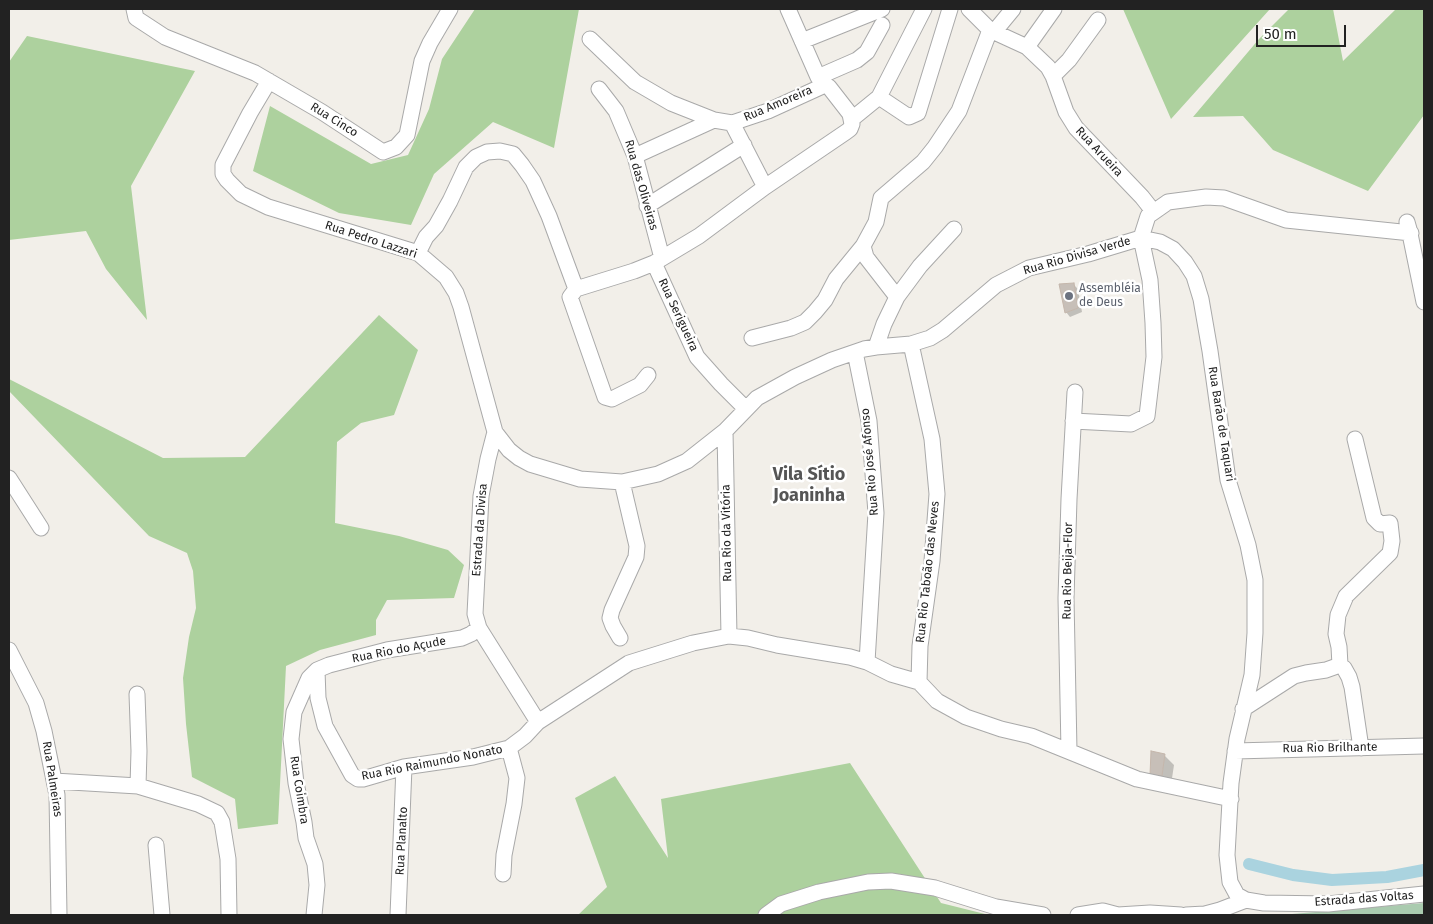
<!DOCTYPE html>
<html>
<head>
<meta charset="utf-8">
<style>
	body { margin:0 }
	#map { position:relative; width:1433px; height:924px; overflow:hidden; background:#f2efe9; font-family:"Fira Sans",sans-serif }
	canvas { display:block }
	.frame { position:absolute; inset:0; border:10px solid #222; pointer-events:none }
	.scale { position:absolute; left:1256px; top:25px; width:90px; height:22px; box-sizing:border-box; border:2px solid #222; border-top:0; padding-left:6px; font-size:15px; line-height:18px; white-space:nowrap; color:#222; -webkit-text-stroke:4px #fff; paint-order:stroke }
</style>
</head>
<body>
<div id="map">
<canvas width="1433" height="924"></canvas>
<div class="frame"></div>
<div class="scale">50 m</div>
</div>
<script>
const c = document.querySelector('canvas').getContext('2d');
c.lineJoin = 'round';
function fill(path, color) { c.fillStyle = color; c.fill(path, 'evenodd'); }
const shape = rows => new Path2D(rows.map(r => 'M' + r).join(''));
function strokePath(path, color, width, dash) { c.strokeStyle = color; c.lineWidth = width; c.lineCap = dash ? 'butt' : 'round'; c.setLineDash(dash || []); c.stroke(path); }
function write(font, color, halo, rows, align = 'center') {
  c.font = font + ' "Fira Sans",sans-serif'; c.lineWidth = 5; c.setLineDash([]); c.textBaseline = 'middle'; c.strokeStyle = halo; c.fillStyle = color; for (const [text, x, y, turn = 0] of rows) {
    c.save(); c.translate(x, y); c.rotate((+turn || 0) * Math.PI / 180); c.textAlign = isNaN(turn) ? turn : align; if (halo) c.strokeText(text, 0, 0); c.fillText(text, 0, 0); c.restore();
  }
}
fill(shape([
	[475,9,579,9,554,148,493,122,434,174,411,225,339,213,253,171,270,106,371,164,408,155,429,109,442,59],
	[1123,9,1270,9,1171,119],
	[1289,9,1333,9,1343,61,1396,9,1424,9,1424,115,1368,191,1273,150,1243,116,1193,117,1259,39],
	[27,36,195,71,131,186,147,320,106,269,86,231,9,240,9,62],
	[379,315,418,350,394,415,361,423,337,442,335,523,399,536,448,550,464,565,454,598,387,600,376,620,376,635,320,650,286,666,278,824,238,829,235,799,192,777,186,724,183,678,189,637,196,608,193,571,187,553,149,536,9,391,9,379,163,458,245,457],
	[850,763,941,903,989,915,578,915,607,887,575,798,615,776,668,858,661,799]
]), '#add19e');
fill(shape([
	[1424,903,1424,915,1280,915]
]), '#aacbaf');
fill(shape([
	[1073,284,1078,289,1082,312,1070,317,1066,312],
	[1164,755,1174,765,1171,785,1151,775]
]), '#0003');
strokePath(shape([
	[1249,864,1293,875,1332,880,1387,877,1424,870]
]), '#aad3df', 12);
const building = shape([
	[1074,283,1078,308,1065,313,1059,284,1074,283],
	[1151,751,1165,754,1162,776,1150,775,1151,751]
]);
fill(building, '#c7bfb8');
strokePath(building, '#c4b6ab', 1);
const minor = shape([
	[134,9,136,18,165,37,255,73,322,112,383,152,396,147,407,135,422,61,430,43,450,9],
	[969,9,990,30,1027,47,1048,67,1053,76,1066,112,1076,128,1142,197,1153,211],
	[994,32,1013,9],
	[590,39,635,82,671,103,714,120,732,123,768,111,825,85],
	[802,41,882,9],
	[1027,47,1054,9],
	[1053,76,1069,60,1098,20],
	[818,77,857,60,867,52,882,25],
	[269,81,250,113,223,165,223,174,227,180,241,194,268,207,418,253,446,277,456,293,461,307,495,432,509,450,519,458,530,464,580,479,622,482,658,474,687,461,725,431,757,398,795,377,832,360,864,349,876,347,911,344,930,338,943,330,996,285,1029,268,1088,254,1141,238],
	[599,89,616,111,635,156,662,258],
	[879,97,909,117,918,113,950,9],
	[852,119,879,97,924,9],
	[732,123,765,187],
	[635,156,714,120],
	[647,206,744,145],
	[1407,222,1409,229,1424,302],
	[1141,238,1160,242,1173,249,1185,262,1194,276,1201,299,1210,351,1228,480,1248,545,1255,580,1255,633,1252,675,1237,739,1231,783,1227,855,1230,882,1237,895,1246,900,1264,903,1328,904,1424,894],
	[418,253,426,237,436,226,450,201,466,167,476,157,487,152,500,151,513,154,522,165,533,181,549,216,576,289],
	[654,263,697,357,721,384,746,409],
	[897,297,866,257,863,246,876,222,881,198,923,162,935,147,959,111,990,30],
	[752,338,791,328,805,322,815,312,825,300,836,279,863,246],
	[911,344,932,439,937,494,932,561,920,646,919,682],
	[876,347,884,324,897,297,920,266,954,229],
	[855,352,869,421,876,513,867,662],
	[648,375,640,385,612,399,605,397,570,297,576,289,634,271,654,263,699,236,765,187,846,132,850,129,852,124,850,114,829,87,825,85,818,77,788,9],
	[1073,421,1131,424,1147,416,1154,357,1153,323,1150,280,1141,238,1148,216,1168,202,1206,197,1224,198,1286,220,1411,233],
	[725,431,729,636],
	[495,432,488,459,481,496,475,614,479,628,538,722],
	[1355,439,1374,518,1380,524,1390,523,1392,541,1390,553,1346,596,1338,615,1336,634,1339,647,1340,665,1344,668,1349,677,1352,687,1361,748],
	[9,478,41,528],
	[620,638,613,626,610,618,612,610,636,557,637,546,622,482],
	[9,650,36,703,44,731,57,795,59,915],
	[317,670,318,698,325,726,352,775,358,779,363,779,404,767,473,757,509,748,525,736,538,722,629,663,693,643,729,636,748,638,777,645,850,657,867,662,891,674,919,682,937,701,966,717,1001,729,1031,736,1137,779,1231,799],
	[137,694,139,751,138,786,198,804,217,813,222,822,228,859,229,915],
	[1243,709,1294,676,1306,673,1326,670,1340,665],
	[1069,751,1066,598,1069,499,1075,392],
	[1235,751,1424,746],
	[54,781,138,786],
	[156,845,162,915],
	[503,874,504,855,514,804,517,778,509,748],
	[314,915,317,885,315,864,306,838,304,822,296,783,291,739,294,712,309,678,317,670,329,665,387,650,462,638,471,634,479,628],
	[398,915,404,767],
	[766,915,781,904,819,892,868,882,891,881,935,888,996,907,1043,915],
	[1078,915,1103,911,1118,915,1150,913,1181,915],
	[1186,915,1205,914,1220,910,1246,900]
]);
strokePath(minor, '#a9a9a9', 17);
strokePath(minor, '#fff', 15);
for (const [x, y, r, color] of [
	[1069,296,5,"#6b7280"]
]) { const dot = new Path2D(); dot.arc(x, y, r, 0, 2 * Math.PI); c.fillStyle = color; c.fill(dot); strokePath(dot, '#fff', 2); }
write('12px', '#222', '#fff', [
	["Rua Amoreira",778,104,-23],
	["Rua Cinco",334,120,32],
	["Rua Arueira",1099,152,47],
	["Rua das Oliveiras",641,185,74],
	["Rua Pedro Lazzari",371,240,18],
	["Rua Rio Divisa Verde",1077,256,-16],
	["Rua Serigueira",678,315,65],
	["Rua Barão de Taquari",1221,424,81],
	["Rua Rio José Afonso",870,462,-95],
	["Estrada da Divisa",480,530,-86],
	["Rua Rio da Vitória",727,533,-91],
	["Rua Rio Beija-Flor",1068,571,-89],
	["Rua Rio Taboão das Neves",928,572,-84],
	["Rua Rio do Açude",399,650,-11],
	["Rua Rio Brilhante",1330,748,-1],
	["Rua Rio Raimundo Nonato",432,763,-11],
	["Rua Palmeiras",52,779,81],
	["Rua Coimbra",299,790,81],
	["Rua Planalto",402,841,-87],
	["Estrada das Voltas",1364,899,-4]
]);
write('12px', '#5b616d', '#fff', [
	["Assembléia",1079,289],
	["de Deus",1079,303]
], 'left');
write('bold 18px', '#555', '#fff', [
	["Vila Sítio",809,475],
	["Joaninha",809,496]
]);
</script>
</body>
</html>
